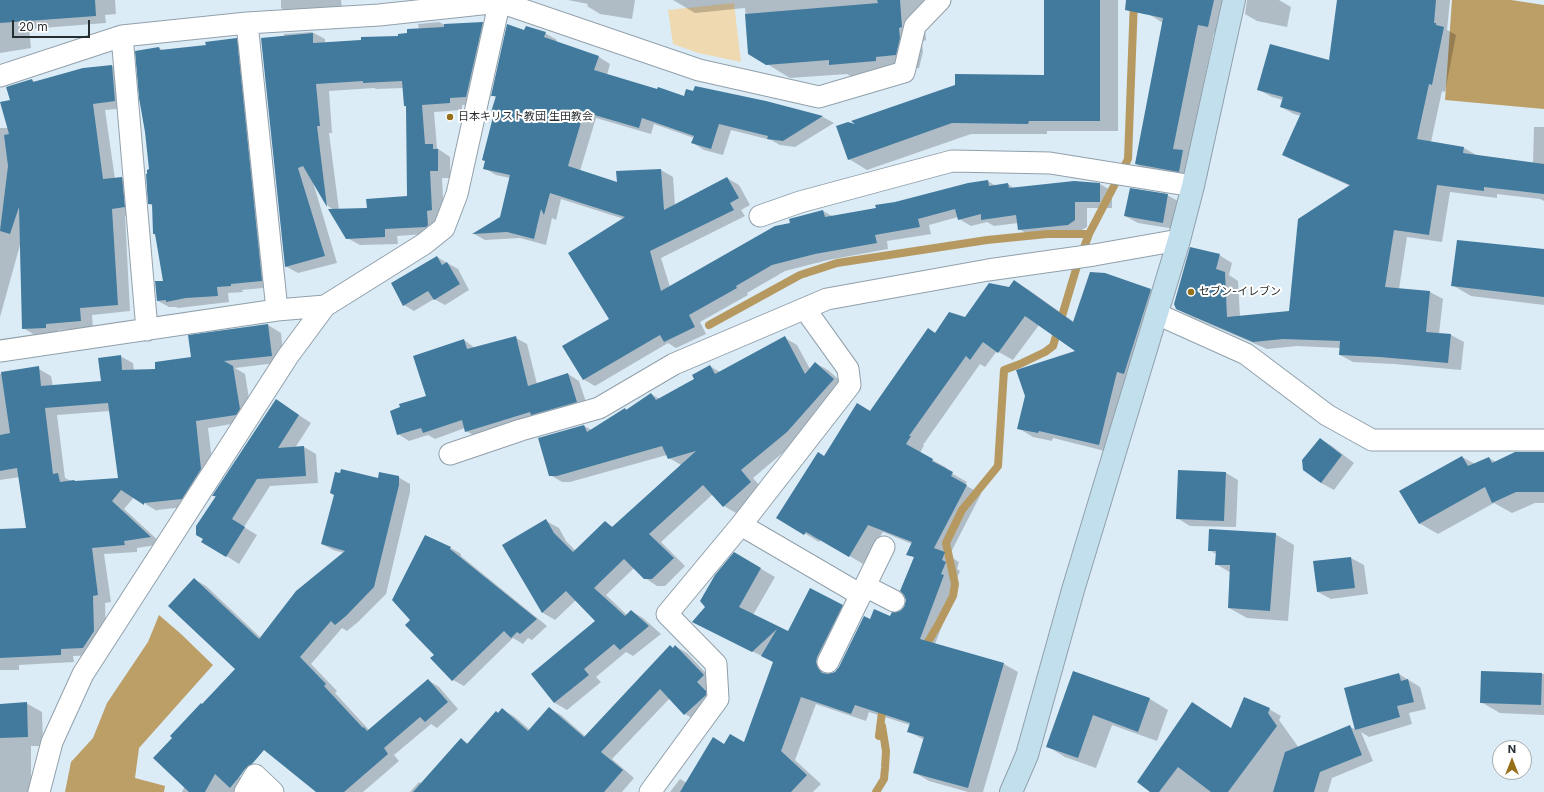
<!DOCTYPE html>
<html>
<head>
<meta charset="utf-8">
<style>
	body { margin:0 }
	#map { position:relative; width:1544px; height:792px; overflow:hidden; background:#dbecf7; font-family:Inter,sans-serif }
	canvas { display:block }
	.north { position:absolute; left:1492px; top:740px; width:40px; height:40px; box-sizing:border-box; background:#fff; border:1px solid #a8abad; border-radius:50%; rotate:0deg; font-size:11px; font-weight:700; line-height:16px; text-align:center; color:#262d31 }
	.north::after { content:''; display:block; margin:auto; width:14px; height:18px; background:#957019; clip-path:polygon(50% 0,100% 100%,50% 72%,0 100%) }
	.scale { position:absolute; left:12px; top:20px; width:78px; height:18px; box-sizing:border-box; border:2px solid #262d31; border-top:0; padding-left:5px; font-size:12px; line-height:14px; white-space:nowrap; color:#262d31; -webkit-text-stroke:3px #fff; paint-order:stroke }
</style>
</head>
<body>
<div id="map">
<canvas width="1544" height="792"></canvas>
<div class="north">N</div>
<div class="scale">20 m</div>
</div>
<script>
const c = document.querySelector('canvas').getContext('2d');
c.lineJoin = 'round';
function fill(path, color) { c.fillStyle = color; c.fill(path, 'evenodd'); }
const shape = rows => new Path2D(rows.map(r => 'M' + r).join(''));
function strokePath(path, color, width, dash) { c.strokeStyle = color; c.lineWidth = width; c.lineCap = dash ? 'butt' : 'round'; c.setLineDash(dash || []); c.stroke(path); }
function write(font, color, halo, rows, align = 'center') {
  c.font = font + ' Inter,"Noto Sans JP",sans-serif'; c.lineWidth = 4; c.setLineDash([]); c.textBaseline = 'middle'; c.strokeStyle = halo; c.fillStyle = color; for (const [text, x, y, turn = 0] of rows) {
    c.save(); c.translate(x, y); c.rotate((+turn || 0) * Math.PI / 180); c.textAlign = isNaN(turn) ? turn : align; if (halo) c.strokeText(text, 0, 0); c.fillText(text, 0, 0); c.restore();
  }
}
fill(shape([
	[734,3,741,62,698,53,673,44,668,10]
]), '#efd9b0');
fill(shape([
	[1452,0,1511,0,1544,5,1544,109,1445,100],
	[159,615,181,634,213,665,139,748,135,778,165,786,164,792,65,792,71,762,93,738,107,703,148,642]
]), '#bc9e67');
fill(shape([
	[0,0,115,0,116,14,105,15,106,23,29,29,31,48,0,53],
	[281,0,341,0,342,8,294,16,281,8],
	[568,0,635,0,632,19,600,14,587,6,588,4],
	[673,0,949,0,950,4,932,6,924,17,926,40,922,42,923,52,919,68,899,70,854,78,847,74,790,78,749,53,745,8,695,13],
	[1045,0,1118,0,1118,131,1047,131,1047,134,971,134,867,170,849,159,1045,76],
	[1150,0,1242,0,1224,35,1214,33,1189,155,1195,180,1152,173,1136,164,1163,23,1147,13],
	[1247,0,1279,0,1291,7,1287,27,1257,21,1245,14],
	[1398,0,1450,0,1447,30,1456,35,1445,92,1442,91,1431,142,1464,148,1478,156,1533,163,1534,127,1544,127,1544,201,1540,199,1497,194,1497,198,1450,192,1442,242,1407,237,1399,289,1430,292,1443,299,1439,334,1451,335,1464,342,1461,370,1394,364,1353,362,1340,355,1340,348,1297,346,1267,349,1190,316,1177,309,1219,255,1232,263,1229,275,1238,281,1240,317,1290,312,1350,186,1297,162,1284,154,1301,116,1294,114,1281,107,1283,100,1272,97,1259,90,1330,61],
	[439,22,445,25,483,23,495,30,479,104,462,105,462,110,434,112,437,148,450,157,450,178,442,178,444,217,439,233,397,236,398,244,360,245,347,238,334,210,328,206,313,182,337,263,298,273,285,266,284,34,312,32,325,39,325,43,399,37,408,34,419,29,418,24],
	[374,88,376,89,404,88,405,106,407,107,408,197,368,209,339,210,329,133,332,133,329,91],
	[525,31,545,33,557,40,556,42,599,57,610,64,607,75,685,97,694,92,766,102,823,117,834,123,795,147,780,145,771,140,731,130,723,155,704,150,693,143,694,138,654,124,651,134,596,118,580,171,618,184,617,172,661,170,673,177,675,206,727,178,739,185,750,205,741,210,745,216,661,258,670,287,791,223,790,219,823,211,834,217,877,208,895,203,988,181,996,186,1008,184,1015,189,1100,184,1112,191,1112,208,1087,208,1087,227,1080,231,1031,236,1019,229,1018,223,994,226,987,222,971,226,959,219,958,217,929,225,931,234,887,241,888,249,828,260,785,271,747,293,748,295,700,322,706,334,676,348,668,343,595,386,583,379,610,319,624,219,561,199,556,220,552,218,546,245,520,238,485,240,474,234,501,217,510,178,496,175,484,168,486,162,483,160,495,113,496,98,492,95],
	[236,39,248,46,273,287,242,290,243,292,228,293,229,302,178,308,176,307,169,307,158,301,164,282,156,235,154,234,153,206,149,204,150,170,159,48,164,51,207,46],
	[112,66,125,73,128,108,105,110,115,179,122,178,134,185,137,214,125,216,130,311,92,315,93,328,58,330,58,334,35,335,23,328,20,245,0,317,0,128,8,128,11,101,32,80,35,82,83,69],
	[1167,195,1180,202,1175,229,1138,223,1125,216],
	[1544,251,1544,305,1471,296,1452,285],
	[437,257,458,269,469,290,445,305,434,299,414,311,404,305],
	[1015,282,1029,290,1074,322,1151,290,1165,299,1113,453,1053,438,1052,441,1033,437,1018,428,1077,352,1039,325,1013,360,997,351,985,367,980,364,923,445,924,445,920,453,947,468,946,470,967,482,965,485,981,494,949,556,959,562,957,569,960,571,955,583,958,584,935,644,1004,664,1018,672,983,792,968,792,929,781,914,772,924,740,908,731,910,725,869,712,866,721,816,704,795,760,821,784,813,792,670,792,680,779,687,783,725,745,745,744,774,662,693,622,707,607,734,553,775,577,753,615,789,632,842,606,856,614,830,671,831,674,835,673,840,668,870,620,891,618,901,612,905,607,915,558,908,554,912,544,883,532,863,564,821,539,819,542,778,517,825,457,870,412,935,333,965,318,1010,288],
	[268,325,281,333,284,362,235,368,245,374,252,417,249,421,208,428,214,476,194,506,157,510,157,511,134,497,124,509,162,544,137,548,137,552,104,554,111,602,105,603,106,638,96,655,73,656,74,662,19,665,19,670,0,670,0,530,27,529,20,477,0,480,0,374,39,369,51,376,53,386,102,382,120,356,133,363,134,371,156,370,192,358],
	[110,411,119,479,76,482,71,481,65,478,57,415],
	[516,338,527,344,537,384,568,374,579,381,588,408,477,437,466,431,465,428,435,439,428,435,409,441,398,434,427,396,464,340,475,348],
	[785,338,797,345,810,369,815,363,828,370,846,386,799,439,753,478,763,489,736,513,724,506,713,494,661,542,685,566,665,586,657,586,645,578,634,568,606,595,627,615,631,611,643,618,661,634,633,656,626,652,596,677,601,682,567,710,555,703,532,674,597,621,576,600,555,620,543,613,504,545,546,521,559,528,566,541,576,551,605,522,613,527,681,465,669,458,667,455,570,482,562,482,550,475,584,426,592,430,625,409,627,410,651,394,660,399,696,380,710,366,720,372],
	[276,400,311,423,295,448,304,447,316,454,318,483,270,486,244,527,257,535,239,564,203,541,216,497,213,496],
	[1320,439,1332,446,1354,463,1334,490,1321,483],
	[1544,453,1544,503,1535,503,1512,513,1494,503,1438,534,1419,523,1462,457,1475,464,1489,458,1496,462],
	[1226,473,1238,480,1236,527,1190,526,1177,518],
	[398,477,410,484,410,492,386,594,358,622,347,631,342,628,311,664,337,691,335,693,369,730,428,680,439,687,458,709,437,728,431,724,394,755,399,761,363,792,317,792,236,669,194,579,206,586,261,638,344,553,333,550,322,544,379,480],
	[1275,534,1294,545,1288,621,1247,618,1229,608,1231,573,1216,564,1216,554,1209,550],
	[451,548,461,554,461,556,547,626,532,640,528,638,523,644,513,638,464,686,453,680,411,620],
	[1351,558,1364,565,1368,594,1331,599,1318,592,1315,562],
	[675,646,687,653,715,683,717,699,697,721,685,714,670,698,612,759,634,778,622,792,410,792,419,782,422,784,461,739,469,744,503,710,515,717,530,730,549,708,561,715,586,737],
	[1073,672,1150,699,1168,710,1157,741,1112,725,1096,768,1065,757,1047,746],
	[1482,672,1544,674,1544,715,1500,713,1481,702],
	[1399,674,1420,687,1426,709,1409,713,1412,724,1369,737,1361,732,1373,761,1332,778,1328,792,1152,792,1192,703,1231,729,1269,709,1281,716,1279,720,1299,748,1350,727,1357,730,1345,689],
	[26,703,42,712,43,746,31,746,31,792,0,792,0,705],
	[192,737,249,785,242,792,182,792,185,786]
]), '#0003');
strokePath(shape([
	[709,325,800,275,837,263,987,240,1047,234,1089,234,1128,159,1134,0],
	[923,650,938,625,953,596,955,584,946,543,962,510,998,466,1004,370,1020,364,1045,352,1053,346,1077,266,1089,234],
	[879,736,882,712,887,705],
	[876,792,884,779,885,768,886,751,882,726]
]), '#b69961', 8);
fill(shape([
	[0,0,95,0,96,16,0,23],
	[877,0,900,0,902,27,899,28,900,38,896,55,876,57,876,61,829,65,829,60,766,65,748,54,745,14,878,3],
	[1044,0,1100,0,1100,121,1029,121,1028,124,952,123,848,160,836,126,848,122,855,124,851,121,955,85,955,74,1044,75],
	[1126,0,1214,0,1208,27,1198,25,1173,149,1183,150,1179,172,1135,164,1163,18,1125,10],
	[1337,0,1436,0,1434,23,1436,23,1436,25,1444,27,1432,85,1429,84,1417,139,1464,147,1463,153,1544,164,1544,194,1484,187,1484,191,1437,185,1429,235,1394,230,1385,287,1430,291,1426,332,1451,334,1448,363,1380,357,1339,355,1340,341,1283,339,1253,342,1176,309,1174,304,1190,247,1220,254,1216,269,1225,272,1227,317,1289,311,1298,219,1350,185,1282,155,1301,113,1280,107,1283,97,1257,90,1270,44,1329,60],
	[483,22,466,97,450,98,450,103,422,105,425,144,433,144,433,149,438,149,438,171,430,171,432,210,427,211,428,225,426,227,385,229,385,237,346,239,328,209,367,208,366,199,407,196,406,106,404,106,402,81,363,83,363,81,316,84,320,126,317,126,327,207,303,166,298,168,325,256,285,267,261,38,313,33,313,43,361,40,361,37,398,36,398,34,407,33,407,29,444,27,444,24],
	[507,24,524,30,526,26,546,32,544,37,599,56,594,70,657,89,658,87,684,96,686,89,693,91,695,86,766,101,823,116,783,141,767,139,768,136,719,124,711,149,691,143,694,136,642,118,639,128,584,112,568,166,617,182,616,171,661,169,664,210,727,177,739,198,730,203,734,210,650,251,661,291,775,226,790,223,789,219,823,210,825,217,876,208,875,205,895,202,968,183,988,180,989,186,1008,183,1009,188,1074,181,1100,183,1100,202,1075,202,1075,220,1068,225,1018,230,1016,215,981,220,981,214,958,220,955,209,918,219,920,227,875,235,877,243,815,254,772,265,736,286,737,288,689,315,695,327,664,342,660,335,583,380,562,346,609,319,568,253,625,217,550,193,544,215,541,209,534,239,507,232,472,234,500,217,510,175,483,169,485,161,482,160,494,113,491,112,496,96,491,96],
	[237,38,262,281,231,284,231,286,217,287,218,296,186,298,166,302,166,300,157,301,155,281,163,281,155,234,153,234,152,204,148,204,146,174,147,174,147,170,149,169,145,132,139,98,135,51,159,47,160,50,206,45,205,42],
	[112,65,115,101,93,104,103,179,122,177,125,207,112,209,118,305,80,308,81,321,46,324,46,328,22,329,19,207,10,234,0,231,8,166,4,135,9,134,0,102,10,100,6,87,32,79,33,82,83,68],
	[1130,188,1168,194,1163,223,1124,216],
	[1457,240,1544,249,1544,297,1451,286],
	[437,256,442,265,447,262,460,284,434,300,428,291,403,306,391,283],
	[1090,272,1105,273,1151,289,1124,374,1117,372,1099,445,1039,431,1038,433,1017,429,1025,396,1016,370,1075,351,1025,316,998,353,983,342,970,360,966,356,909,436,911,436,906,444,933,459,932,461,953,472,951,476,967,485,934,548,945,552,942,560,946,562,941,574,944,575,920,639,1004,663,968,788,913,773,924,737,907,732,910,723,855,705,851,714,801,697,781,751,807,775,791,792,680,792,713,737,724,744,730,734,744,742,773,662,761,656,777,629,752,652,692,622,705,607,700,601,715,575,734,552,761,568,739,607,788,631,810,588,843,605,817,657,816,662,818,668,822,673,828,674,835,672,839,667,864,616,870,619,874,609,890,616,892,612,900,611,904,607,906,600,904,595,900,591,914,557,906,555,912,542,868,525,849,557,806,532,804,535,776,518,818,452,824,456,857,403,870,411,928,328,935,333,949,312,965,317,989,283,1009,287,1014,280,1073,322],
	[268,324,272,356,224,361,233,366,240,409,236,415,196,421,201,469,182,499,144,503,144,505,121,490,112,501,151,537,124,541,125,545,92,548,98,595,93,596,94,631,83,648,61,649,61,655,0,658,0,529,26,528,17,468,0,471,0,435,10,433,1,372,39,366,41,386,101,381,98,358,121,355,122,370,155,369,155,362,191,357,188,335],
	[108,403,118,478,75,481,74,480,60,482,58,473,53,474,45,408],
	[516,336,528,386,568,373,577,402,531,415,530,412,465,432,462,420,423,433,421,428,397,435,390,411,400,407,399,404,426,396,413,356,464,339,467,349],
	[785,336,805,374,815,362,834,379,787,432,741,470,751,482,723,507,703,485,649,534,674,558,652,579,644,579,624,559,594,588,625,616,631,610,649,626,620,650,614,644,584,669,589,675,554,703,531,674,595,621,566,591,542,613,502,545,546,519,554,533,573,552,605,521,612,527,696,451,668,459,662,446,557,476,549,476,538,438,584,425,587,432,625,408,626,410,651,393,656,400,694,379,692,375,710,365,715,374],
	[276,399,299,415,278,448,304,446,306,476,257,479,232,519,245,527,226,557,201,542,203,539,196,535,196,526,216,496,212,496],
	[1320,438,1342,455,1321,483,1303,470,1302,460],
	[1515,452,1544,452,1544,492,1516,492,1492,503,1485,487,1419,524,1399,491,1462,456,1468,466,1489,457,1492,463],
	[341,469,378,478,379,472,399,476,399,485,374,587,346,616,335,625,331,621,300,657,326,684,324,686,363,728,364,727,367,731,428,679,448,702,425,722,420,717,384,748,388,754,344,792,316,792,264,750,252,764,245,769,240,776,230,788,215,774,205,792,189,792,153,758,172,738,170,736,201,703,202,704,235,669,168,606,194,578,259,639,296,591,345,551,321,544,334,495,330,493,335,472,340,473],
	[1178,470,1226,472,1224,521,1176,519],
	[1209,529,1276,533,1270,611,1228,608,1230,565,1215,565,1216,551,1208,551],
	[425,535,451,547,450,549,537,619,520,634,517,632,511,638,504,631,452,681,430,658,434,655,405,625,410,620,392,600],
	[1351,557,1355,588,1317,592,1313,561],
	[670,645,673,648,675,645,704,675,697,682,706,691,706,695,684,715,660,689,601,752,623,770,604,792,413,792,461,738,467,744,496,711,498,713,502,708,528,731,549,707,584,737],
	[1073,671,1150,698,1138,732,1093,715,1078,758,1046,747],
	[1481,671,1542,673,1541,705,1480,703],
	[1399,673,1401,681,1408,679,1414,702,1397,706,1400,717,1355,730,1344,688],
	[1244,697,1270,708,1268,713,1277,726,1228,792,1211,792,1178,767,1159,792,1150,792,1137,782,1192,702,1231,728],
	[27,702,28,737,0,738,0,704],
	[1350,725,1362,755,1320,772,1314,792,1273,792,1285,752]
]), '#427a9d');
const street = shape([
	[247,23,277,310],
	[122,36,147,330],
	[0,76,122,36,247,23,379,15,500,2,699,70,819,97,904,72,915,26,940,0],
	[760,216,800,202,952,161,1050,163,1193,186],
	[1157,314,1246,354,1327,415,1372,440,1544,440],
	[0,351,277,310,325,306],
	[450,454,521,430,599,408,674,364,827,299,988,270,1094,255,1179,240],
	[741,525,861,595],
	[865,586,894,601],
	[828,662,884,547],
	[39,792,52,742,83,674,288,356,325,306,424,244,444,228,457,194,500,0],
	[245,792,255,775,273,792],
	[650,792,718,699,716,664,667,614,741,525,850,385,848,369,805,309]
]);
const secondary = shape([
	[1011,792,1027,755,1073,590,1179,240,1193,186,1234,0]
]);
strokePath(street, '#91a0ab', 23);
strokePath(secondary, '#91a0ab', 24);
strokePath(street, '#fff', 21);
strokePath(secondary, '#c2dfee', 22);
for (const [x, y, r, color] of [
	[450,117,4,"#957019"],
	[1191,292,4,"#957019"]
]) { const dot = new Path2D(); dot.arc(x, y, r, 0, 2 * Math.PI); c.fillStyle = color; c.fill(dot); strokePath(dot, '#fff', 1.5); }
write('11px', '#262d31', '#fff', [
	["日本キリスト教団 生田教会",458,117],
	["セブン-イレブン",1199,292]
], 'left');
</script>
</body>
</html>
